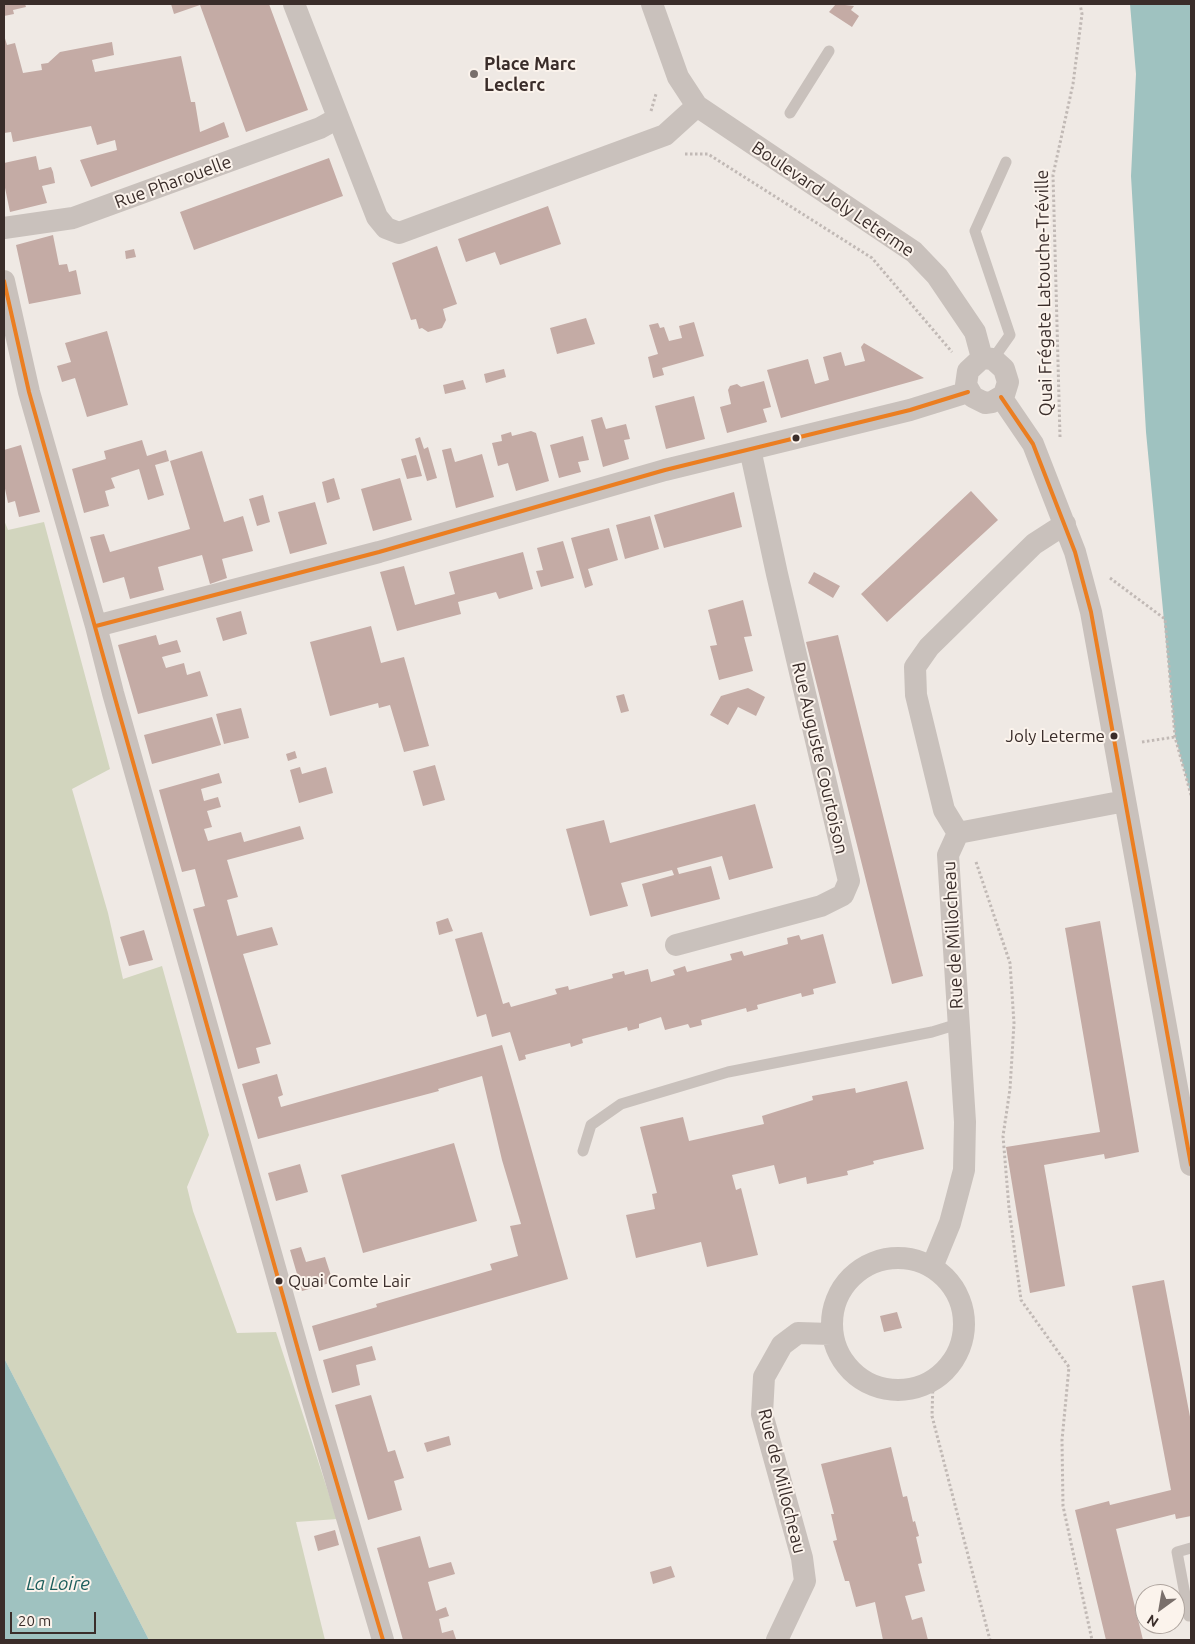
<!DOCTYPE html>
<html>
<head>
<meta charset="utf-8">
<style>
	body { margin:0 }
	#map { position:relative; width:1195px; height:1644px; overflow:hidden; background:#efe9e4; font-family:Ubuntu,sans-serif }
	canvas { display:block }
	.frame { position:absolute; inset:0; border:5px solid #3a2d2a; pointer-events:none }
	.north { position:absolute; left:1135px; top:1584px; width:50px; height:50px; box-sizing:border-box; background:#fbf3ec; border:1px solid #aea49e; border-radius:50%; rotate:212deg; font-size:14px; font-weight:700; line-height:20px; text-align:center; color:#3a2d2a }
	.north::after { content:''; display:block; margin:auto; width:18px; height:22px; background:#796f6b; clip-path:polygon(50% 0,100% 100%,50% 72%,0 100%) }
	.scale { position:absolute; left:10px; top:1612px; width:86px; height:22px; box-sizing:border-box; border:2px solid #3a2d2a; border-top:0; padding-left:6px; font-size:15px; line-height:18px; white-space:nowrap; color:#3a2d2a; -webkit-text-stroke:4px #fbf3ec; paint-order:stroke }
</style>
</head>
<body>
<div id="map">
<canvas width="1195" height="1644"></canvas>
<div class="frame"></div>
<div class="north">N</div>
<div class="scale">20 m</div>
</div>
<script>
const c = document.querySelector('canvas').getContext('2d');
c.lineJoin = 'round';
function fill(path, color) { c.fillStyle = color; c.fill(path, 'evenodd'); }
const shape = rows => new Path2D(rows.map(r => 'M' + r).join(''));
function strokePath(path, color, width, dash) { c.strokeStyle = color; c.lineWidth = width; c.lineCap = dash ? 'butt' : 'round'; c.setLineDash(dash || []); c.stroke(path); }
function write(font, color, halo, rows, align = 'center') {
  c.font = font + ' Ubuntu,sans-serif'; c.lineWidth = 4; c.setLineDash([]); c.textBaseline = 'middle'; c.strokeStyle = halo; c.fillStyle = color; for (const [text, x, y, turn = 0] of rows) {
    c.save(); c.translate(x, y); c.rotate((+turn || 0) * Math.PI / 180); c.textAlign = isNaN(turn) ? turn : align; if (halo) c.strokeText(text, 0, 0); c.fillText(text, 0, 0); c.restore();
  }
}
fill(shape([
	[4,520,8,530,44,522,110,769,72,789,108,913,123,979,162,966,209,1135,187,1187,193,1211,237,1333,276,1332,337,1519,296,1522,325,1640,149,1640,4,1358]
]), '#d2d5be');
fill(shape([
	[1130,4,1191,4,1191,795,1175,736,1146,432,1131,176,1136,74],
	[4,1358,53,1453,149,1640,4,1640]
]), '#9fc2c0');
fill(shape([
	[4,4,25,4,26,7,13,10,14,14,4,16],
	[171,4,269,4,308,110,246,132,200,5,174,14],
	[836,4,854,6,851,10,859,16,852,27,829,12],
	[4,35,7,45,15,43,23,73,42,70,41,64,48,63,60,52,112,42,114,55,92,60,95,72,181,56,191,102,195,102,200,132,224,122,229,137,91,187,80,160,117,150,115,140,97,145,91,126,13,142,11,132,4,133],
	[36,156,39,170,51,167,53,172,55,183,42,186,47,203,10,212,4,183,4,163],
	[329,158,343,196,194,250,180,212],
	[548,206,561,244,500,265,495,252,466,262,458,239],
	[53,235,59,265,67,264,69,272,76,270,81,294,29,304,16,245],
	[437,246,457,304,443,309,446,320,442,328,428,332,422,328,419,329,416,319,411,320,392,263],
	[134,249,136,257,126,259,125,251],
	[586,318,595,344,557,354,550,328],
	[694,322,704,356,662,368,664,375,653,378,648,357,658,354,649,325,658,323,660,328,664,327,669,341,682,338,679,326],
	[107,331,128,405,87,417,75,378,62,382,57,366,71,362,65,343],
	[864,343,924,378,781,418,767,370,808,359,815,384,829,380,823,357,841,352,845,366,865,361,861,347],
	[504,369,506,377,486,383,484,374],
	[463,380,466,389,445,394,443,385],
	[764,381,771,407,763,409,767,422,727,433,720,407,731,404,728,390,730,386,737,384,741,387],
	[694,396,705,439,666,449,655,406],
	[602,417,606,429,626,424,630,439,624,440,629,459,603,467,591,420],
	[531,431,536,433,549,481,516,491,508,463,498,466,492,443,502,441,501,435,511,432,512,436],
	[583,436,589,460,578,462,581,472,559,478,550,445],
	[420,437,424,449,428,447,437,478,427,481,415,439],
	[142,440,147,456,166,450,169,461,155,465,164,495,148,500,139,469,111,478,115,488,105,491,109,506,84,513,72,469,106,459,104,451],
	[21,445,40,512,19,517,15,501,8,503,4,484,4,450],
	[451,448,455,462,482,454,494,497,456,508,442,450],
	[202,451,224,522,243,516,253,551,222,559,227,578,210,584,202,555,158,567,164,590,130,599,124,577,103,583,90,537,104,534,110,552,190,529,170,461],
	[416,455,422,476,407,479,401,459],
	[334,478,340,499,327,503,322,482],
	[400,478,412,520,373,531,361,489],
	[971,491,998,520,887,622,861,594],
	[734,492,742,527,664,548,654,515],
	[263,495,270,522,257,526,249,499],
	[315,502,327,544,290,554,278,512],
	[650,516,659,549,625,559,616,525],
	[609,528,618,560,588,569,593,585,585,588,571,538],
	[563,541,574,578,541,587,536,571,543,570,537,548],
	[523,552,533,589,499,599,496,592,458,602,461,614,397,631,380,572,404,566,415,605,455,594,449,572],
	[814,572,840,586,833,598,808,583],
	[743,600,752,636,744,637,753,671,719,680,710,646,717,645,708,610],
	[241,611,247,634,223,641,216,618],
	[371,626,381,663,404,657,429,746,404,752,390,705,379,708,378,703,330,716,310,642],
	[156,635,159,645,177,640,181,652,162,657,166,668,184,663,187,675,200,671,208,696,138,714,118,645],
	[838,635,923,976,892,984,806,642],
	[748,688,765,697,756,716,738,707,728,725,710,715,721,696],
	[624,694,629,711,621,713,616,696],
	[241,708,249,738,224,744,216,714],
	[212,717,221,745,152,764,144,735],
	[295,751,297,758,288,761,286,754],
	[435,765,445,800,423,806,413,771],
	[300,767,302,774,326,767,333,793,299,803,290,770],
	[219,773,222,783,201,789,204,801,218,797,221,807,207,811,212,827,204,829,208,841,241,832,244,842,300,826,304,839,227,860,238,897,227,900,237,936,272,927,278,945,243,954,271,1044,256,1048,260,1063,238,1069,193,909,205,906,195,869,182,872,159,790],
	[755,804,773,868,729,880,722,856,677,868,679,874,711,866,720,899,651,917,642,884,674,875,672,870,621,883,628,906,590,916,566,829,604,820,610,843],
	[448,918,453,931,439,935,436,922],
	[1100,921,1139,1152,1105,1159,1104,1154,1044,1165,1065,1286,1030,1293,1006,1147,1100,1132,1065,928],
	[144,930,153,960,129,966,120,937],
	[482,932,503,1004,509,1002,511,1007,557,994,555,989,568,986,569,990,613,978,612,974,624,971,625,975,648,969,651,982,675,975,673,970,685,966,687,972,732,960,730,954,742,951,744,956,788,944,787,938,799,935,801,940,823,934,836,983,813,989,814,994,802,997,801,993,757,1005,758,1009,747,1012,746,1008,701,1020,702,1025,690,1028,688,1024,665,1030,661,1017,639,1024,639,1028,628,1031,627,1027,582,1039,583,1043,571,1047,570,1043,525,1055,526,1059,519,1061,510,1032,492,1037,486,1014,477,1017,455,939],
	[502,1045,568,1279,319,1351,312,1326,377,1307,376,1304,492,1270,490,1264,518,1256,510,1226,521,1224,502,1160,482,1076,438,1089,439,1091,258,1139,242,1084,277,1074,283,1095,278,1097,281,1107],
	[907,1081,924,1149,873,1161,874,1164,847,1171,848,1175,807,1184,806,1177,779,1184,774,1165,732,1175,736,1190,741,1188,758,1255,707,1267,701,1242,636,1258,626,1215,655,1209,652,1194,657,1193,640,1127,683,1117,689,1141,764,1124,762,1116,813,1100,812,1096,855,1088,856,1093],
	[454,1143,477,1221,363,1253,341,1175],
	[300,1164,308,1192,276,1201,268,1173],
	[301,1247,306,1262,325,1257,333,1282,302,1291,290,1250],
	[1164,1280,1191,1422,1191,1516,1176,1519,1175,1514,1116,1529,1143,1640,1106,1640,1075,1510,1109,1501,1110,1505,1171,1490,1132,1286],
	[897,1312,902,1328,884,1332,880,1316],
	[372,1346,376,1360,356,1365,360,1385,332,1393,323,1360],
	[371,1395,388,1452,395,1450,404,1478,394,1481,402,1510,368,1520,335,1405],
	[449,1436,451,1445,427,1452,424,1443],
	[891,1447,903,1497,907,1496,913,1522,915,1521,919,1536,916,1537,922,1563,918,1564,925,1591,905,1596,912,1620,922,1617,928,1640,883,1640,875,1602,856,1607,849,1581,845,1581,833,1541,837,1540,831,1514,834,1514,821,1464],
	[335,1530,339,1545,318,1551,314,1536],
	[420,1536,429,1568,451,1562,455,1574,428,1582,436,1611,446,1607,449,1616,439,1619,442,1633,453,1630,456,1639,403,1640,377,1548],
	[671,1566,675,1577,653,1584,650,1572]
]), '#c4aba5');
strokePath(shape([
	[651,111,656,94],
	[685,154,708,154,872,258,952,352],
	[1060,437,1053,175,1073,84,1082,14,1080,4],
	[1110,578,1165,619,1175,737,1191,795],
	[1142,742,1175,737],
	[976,862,1010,963,1014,1023,1010,1089,1003,1136,1009,1208,1021,1300,1069,1367,1062,1440,1063,1506,1092,1640],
	[933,1381,932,1416,990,1640]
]), '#c1b9b5', 3, [2.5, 2.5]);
strokePath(shape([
	[790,113,829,51],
	[993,359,1010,335,975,231,1006,162],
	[583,1151,591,1125,621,1104,728,1072,932,1032,958,1024],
	[1191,1548,1177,1552,1189,1616,1191,1616]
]), '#c9c1bc', 11);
strokePath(shape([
	[294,4,377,217,386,228,399,233,665,135,697,106],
	[652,4,678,77,697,106,914,252,937,276,975,332,982,358],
	[4,228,73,218,320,128,338,118],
	[4,281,29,392,96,626,113,693,308,1385,383,1640],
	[982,358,993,359,1004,369,1008,382,1004,395,992,402,985,403,973,397,966,385,968,371,982,358],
	[1001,397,1033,444,1075,552,1091,612,1191,1165],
	[96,626,379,552,665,470,910,410,968,392],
	[958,833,944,810,916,695,915,667,929,647,1034,544,1065,524],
	[958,833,1125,801],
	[676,945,821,906,843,895,849,881,777,574,750,449],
	'832 1324a66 66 0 1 1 132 0a66 66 0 1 1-132 0Z',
	[932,1267,950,1223,964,1170,965,1122,948,855,958,833],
	[777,1640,805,1581,802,1558,762,1414,764,1377,782,1345,798,1333,831,1334]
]), '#c9c1bc', 22);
strokePath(shape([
	[4,281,29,392,308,1385,383,1640],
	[1001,397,1033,444,1075,552,1091,612,1191,1165],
	[96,626,379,552,665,470,910,410,968,392]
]), '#eb7e21', 4);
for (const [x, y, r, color] of [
	[474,74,5,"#796f6b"],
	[796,438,4.5,"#3a2d2a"],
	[1114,736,4.5,"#3a2d2a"],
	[279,1281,4.5,"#3a2d2a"]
]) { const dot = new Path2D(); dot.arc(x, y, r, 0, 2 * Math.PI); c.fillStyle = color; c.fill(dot); strokePath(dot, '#fbf3ec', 2); }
write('17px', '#3a2d2a', '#fbf3ec', [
	["Joly Leterme",1105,736],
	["Quai Comte Lair",288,1281,"left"]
], 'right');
write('bold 18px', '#3a2d2a', '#fbf3ec', [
	["Place Marc",484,64],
	["Leclerc",484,85]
], 'left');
write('18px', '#3a2d2a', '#fbf3ec', [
	["Rue Pharouelle",173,182,-20],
	["Boulevard Joly Leterme",833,199,34],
	["Quai Frégate Latouche-Tréville",1044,293,-91],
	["Rue Auguste Courtoison",820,758,77],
	["Rue de Millocheau",953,935,-93],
	["Rue de Millocheau",782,1481,76]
]);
write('italic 19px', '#1d5e5c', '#fbf3ec', [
	["La Loire",58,1584]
]);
</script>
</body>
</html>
